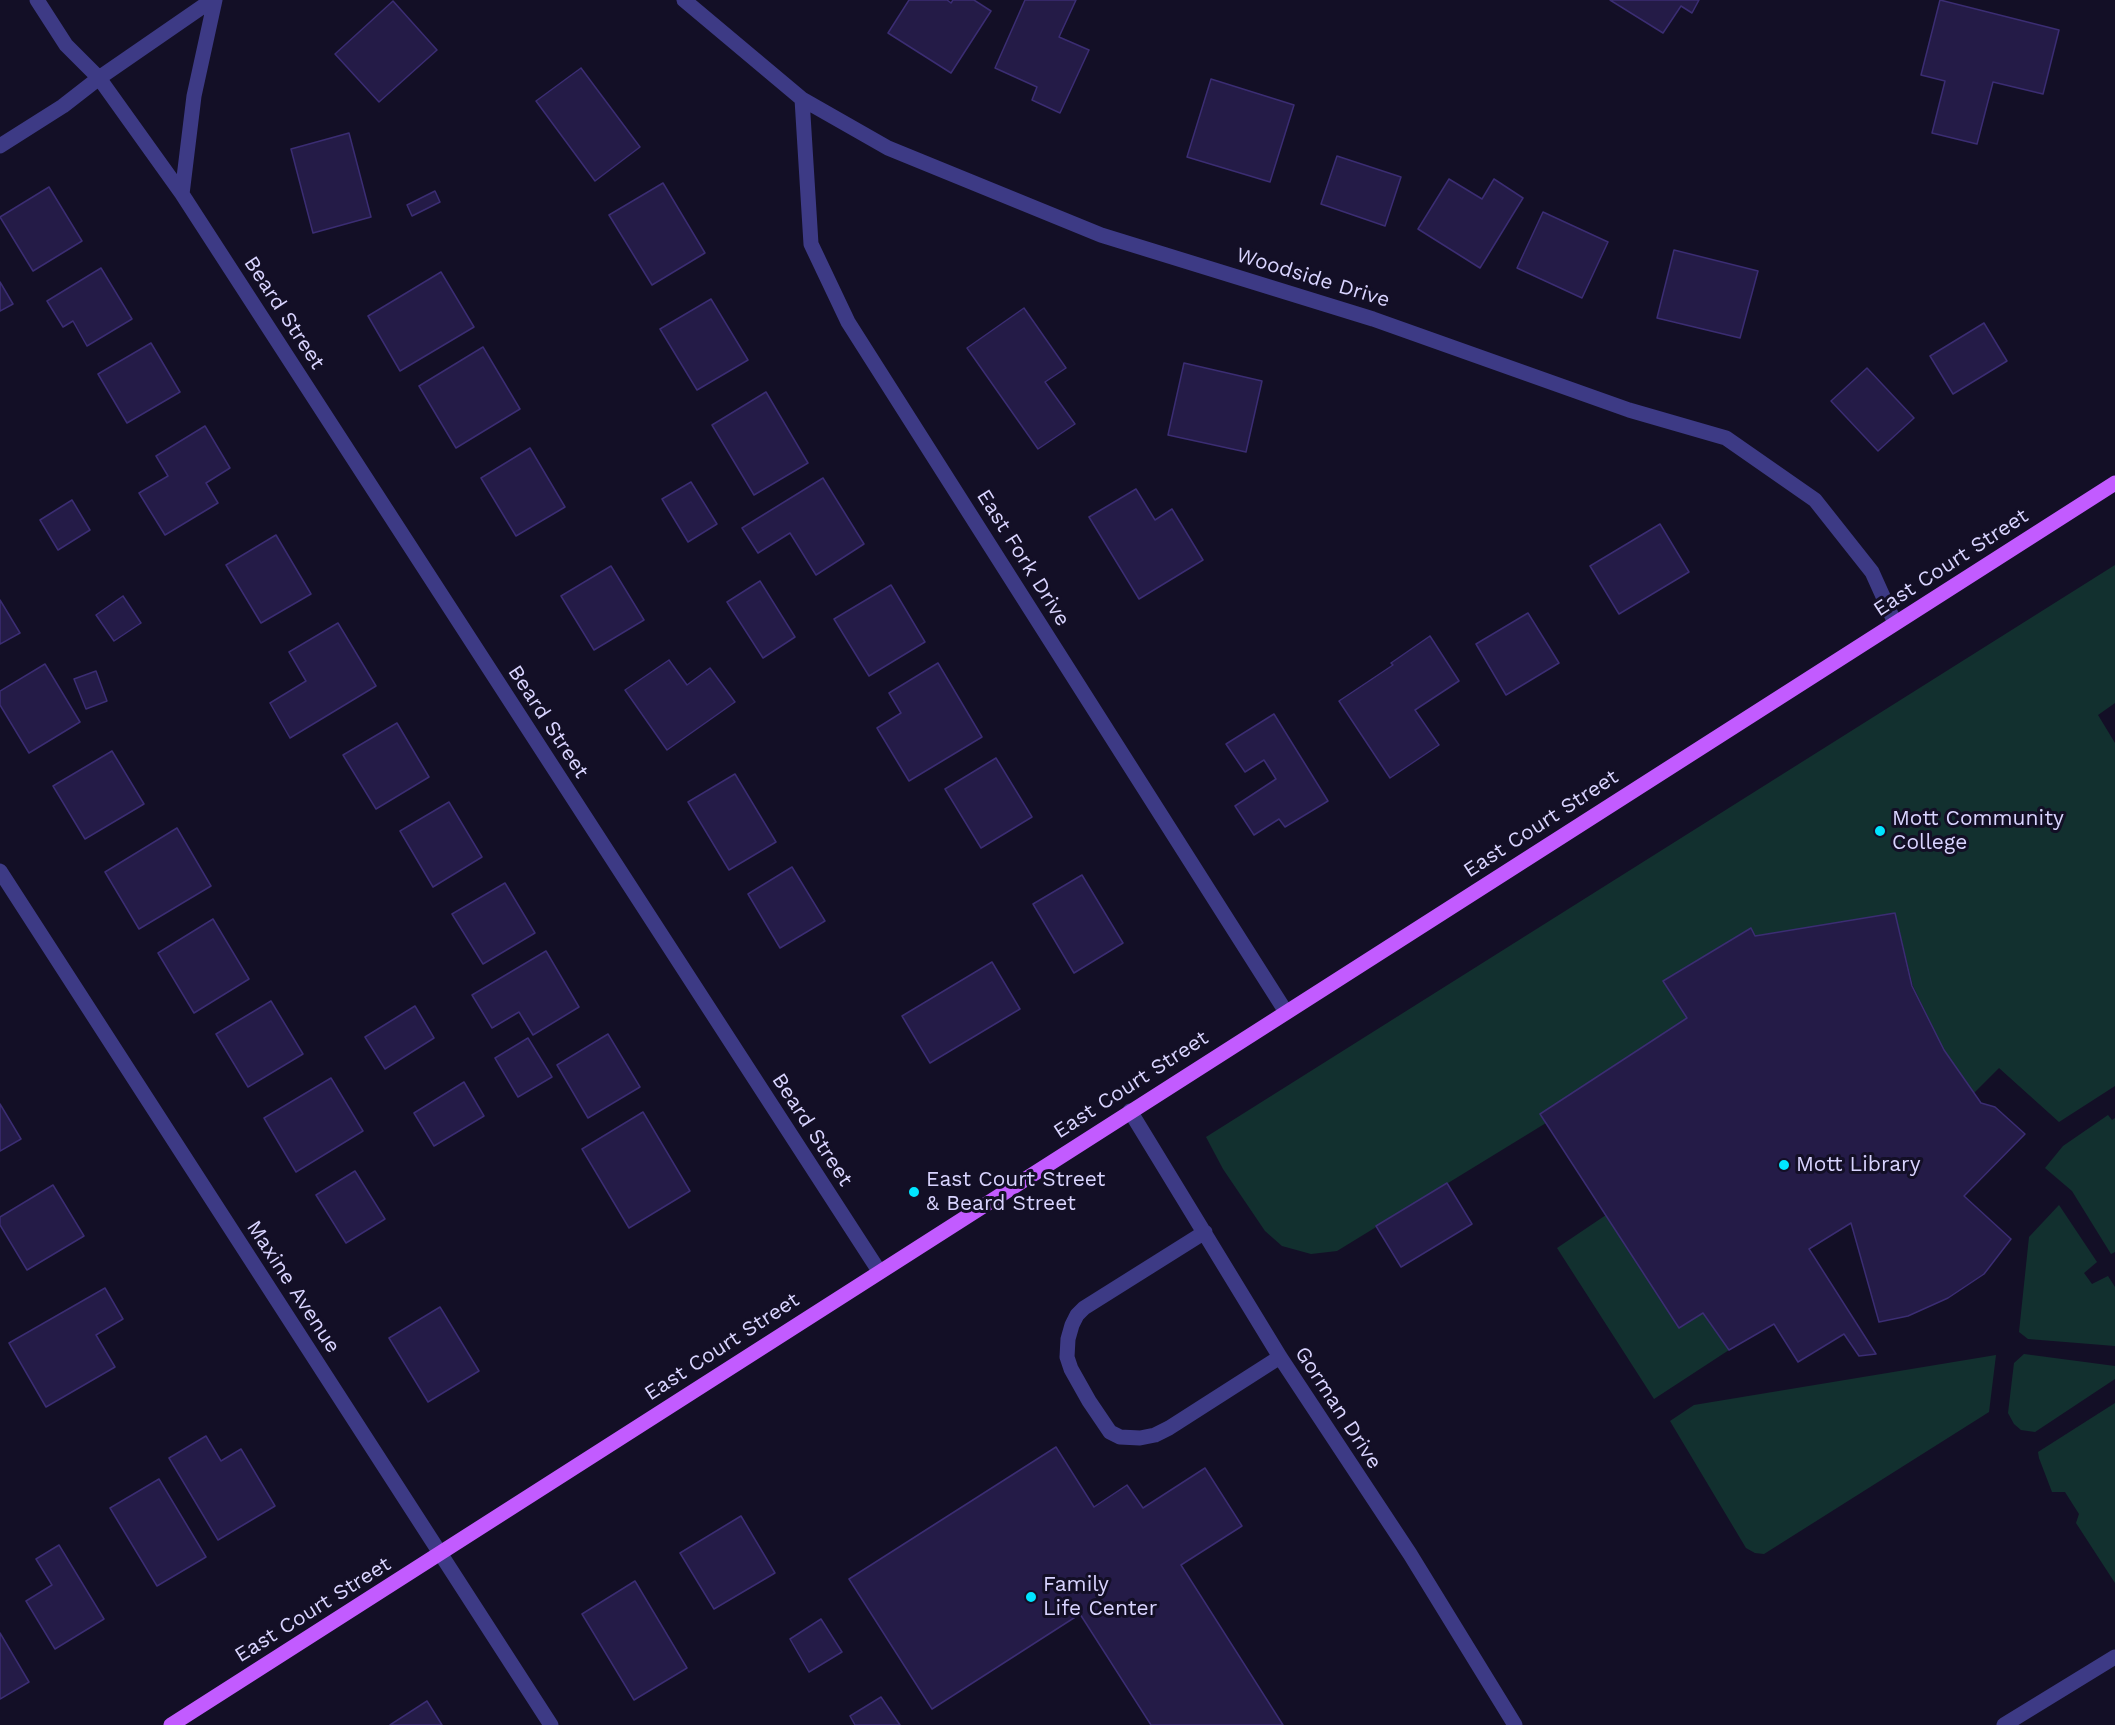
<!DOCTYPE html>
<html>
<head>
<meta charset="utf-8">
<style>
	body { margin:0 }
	canvas { display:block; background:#130f26 }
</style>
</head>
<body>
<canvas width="2115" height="1725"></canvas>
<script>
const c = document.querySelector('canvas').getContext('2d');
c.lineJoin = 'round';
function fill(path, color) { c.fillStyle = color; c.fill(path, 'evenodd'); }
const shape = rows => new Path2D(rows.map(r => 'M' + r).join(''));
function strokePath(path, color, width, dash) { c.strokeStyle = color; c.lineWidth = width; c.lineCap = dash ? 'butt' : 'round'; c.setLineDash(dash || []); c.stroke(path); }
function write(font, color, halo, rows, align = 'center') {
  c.font = font + ' "Work Sans",sans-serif'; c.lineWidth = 6; c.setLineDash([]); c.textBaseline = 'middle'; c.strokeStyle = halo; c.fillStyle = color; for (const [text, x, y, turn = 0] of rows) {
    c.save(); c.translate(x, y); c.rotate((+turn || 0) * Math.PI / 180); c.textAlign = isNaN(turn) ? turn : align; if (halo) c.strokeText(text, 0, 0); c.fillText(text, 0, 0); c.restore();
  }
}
fill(shape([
	[2115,565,2115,703,2098,715,2115,743,2115,1086,2059,1122,1999,1068,1974,1093,1944,1050,1913,986,1895,913,1664,981,1687,1018,1540,1114,1546,1123,1337,1251,1311,1254,1282,1246,1265,1231,1223,1169,1206,1137],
	[2108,1115,2112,1120,2115,1118,2115,1252,2111,1254,2072,1191,2045,1168,2063,1146],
	[2059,1205,2097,1262,2084,1273,2092,1284,2108,1276,2115,1287,2115,1346,2028,1339,2019,1332,2029,1237],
	[1606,1215,1679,1327,1703,1313,1729,1350,1654,1399,1557,1248],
	[2024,1354,2115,1366,2115,1379,2035,1432,2021,1430,2014,1424,2008,1413,2014,1363],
	[1996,1355,1989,1412,1764,1554,1755,1553,1746,1548,1670,1421,1694,1405],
	[2115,1403,2115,1583,2076,1523,2079,1514,2065,1492,2052,1492,2039,1458,2038,1452]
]), '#12302f');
const building = shape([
	[909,0,947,0,951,3,953,0,974,0,991,11,951,73,888,33,909,0],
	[1025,0,1076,0,1059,37,1089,50,1060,113,1032,100,1037,87,995,68,1025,0],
	[1610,0,1699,0,1692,13,1681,6,1663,33,1610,0],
	[1940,0,2059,30,2043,94,1993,82,1977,144,1932,133,1945,81,1921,75,1940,0],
	[393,1,437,50,379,102,335,54,393,1],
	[581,68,640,147,595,181,536,101,581,68],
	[1211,79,1294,105,1270,182,1187,157,1211,79],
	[349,133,371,217,313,233,291,149,349,133],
	[1337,156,1401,177,1385,226,1321,204,1337,156],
	[1449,179,1482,199,1494,179,1523,198,1480,268,1418,229,1449,179],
	[663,183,705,253,652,285,609,215,663,183],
	[49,187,82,241,33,271,0,217,49,187],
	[435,191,440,202,412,216,407,205,435,191],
	[1543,212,1608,242,1582,298,1517,268,1543,212],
	[1674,250,1758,271,1740,338,1657,318,1674,250],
	[101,268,132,319,87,346,73,321,63,327,47,301,101,268],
	[441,272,474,327,400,371,368,316,441,272],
	[0,282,13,304,0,311,0,282],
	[711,299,748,360,697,390,660,329,711,299],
	[1024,308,1066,368,1045,382,1075,424,1038,449,967,348,1024,308],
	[1984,323,2007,361,1953,394,1930,356,1984,323],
	[151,343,180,392,127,423,98,374,151,343],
	[483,347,520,409,456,448,419,386,483,347],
	[1184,363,1262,381,1246,452,1168,435,1184,363],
	[1867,368,1914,418,1878,451,1831,401,1867,368],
	[766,392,808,463,754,495,712,425,766,392],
	[205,426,230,468,206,483,218,503,165,535,139,493,168,476,156,456,205,426],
	[530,448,565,507,516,536,481,478,530,448],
	[823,478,864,544,816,575,790,533,758,553,742,528,823,478],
	[691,482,717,524,688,542,662,499,691,482],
	[1136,489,1155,520,1172,509,1203,560,1139,599,1089,517,1136,489],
	[72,500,90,530,58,550,40,520,72,500],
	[1660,524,1689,572,1619,614,1590,566,1660,524],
	[276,535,311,594,261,623,226,565,276,535],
	[611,566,644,620,594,650,561,596,611,566],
	[760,581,795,637,763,658,727,602,760,581],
	[891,585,925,642,869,676,834,619,891,585],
	[123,596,141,623,114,641,96,615,123,596],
	[0,600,20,633,0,644,0,600],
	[1528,613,1559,663,1506,695,1476,644,1528,613],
	[338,623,376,686,290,738,270,703,306,681,289,652,338,623],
	[1430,636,1459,681,1415,710,1439,745,1390,778,1339,701,1393,665,1391,663,1430,636],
	[669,660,687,685,710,668,735,702,667,750,625,690,669,660],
	[938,663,982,737,909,781,877,728,901,713,889,693,938,663],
	[45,664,80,722,29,753,0,705,0,691,45,664],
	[96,671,107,701,86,709,74,679,96,671],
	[1274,714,1328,801,1285,827,1279,819,1254,835,1235,806,1276,779,1264,760,1245,772,1226,744,1274,714],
	[397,723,429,777,376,809,343,755,397,723],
	[112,751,144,804,85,839,53,786,112,751],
	[996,758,1032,817,981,848,945,789,996,758],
	[735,774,776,842,729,870,688,802,735,774],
	[449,802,482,857,433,887,400,831,449,802],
	[177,828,211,886,139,929,105,872,177,828],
	[792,867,825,921,780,948,748,894,792,867],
	[1082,875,1123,943,1074,973,1033,904,1082,875],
	[505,883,535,933,483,964,452,914,505,883],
	[1895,913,1912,986,1944,1050,1981,1103,1995,1107,2025,1134,1964,1196,2011,1239,1984,1274,1948,1298,1908,1316,1879,1322,1851,1223,1809,1249,1876,1354,1859,1356,1844,1334,1798,1362,1774,1324,1729,1350,1703,1313,1679,1328,1540,1114,1687,1018,1663,981,1751,928,1755,936,1895,913],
	[213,919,249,979,194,1013,158,953,213,919],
	[546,951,579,1007,533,1035,519,1012,492,1028,472,995,546,951],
	[992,962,1020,1009,930,1063,902,1016,992,962],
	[271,1001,303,1054,248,1087,216,1034,271,1001],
	[415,1006,434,1038,385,1069,365,1037,415,1006],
	[608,1034,640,1087,588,1118,557,1065,608,1034],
	[528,1038,552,1077,518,1097,495,1058,528,1038],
	[331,1078,363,1131,296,1172,264,1118,331,1078],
	[464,1082,484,1116,434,1146,414,1113,464,1082],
	[0,1104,21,1139,0,1151,0,1104],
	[643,1112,690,1191,629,1228,582,1149,643,1112],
	[355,1171,385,1219,346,1243,316,1195,355,1171],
	[1447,1183,1472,1224,1401,1267,1376,1226,1447,1183],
	[53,1185,84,1236,27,1270,0,1225,0,1217,53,1185],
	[105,1288,123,1319,96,1335,115,1367,46,1407,9,1343,105,1288],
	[440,1307,479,1371,428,1402,389,1338,440,1307],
	[206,1436,221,1461,241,1449,275,1506,218,1540,169,1458,206,1436],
	[1056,1447,1094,1507,1127,1485,1143,1508,1205,1468,1242,1526,1181,1565,1283,1725,1151,1725,1080,1614,932,1709,849,1579,1056,1447],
	[159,1479,206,1557,157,1586,110,1508,159,1479],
	[741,1516,775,1573,714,1609,680,1553,741,1516],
	[59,1545,104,1619,55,1649,26,1601,52,1585,36,1559,59,1545],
	[635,1581,687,1668,634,1700,582,1614,635,1581],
	[821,1619,842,1652,809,1672,790,1639,821,1619],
	[0,1633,29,1682,0,1699,0,1633],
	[881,1697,900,1725,855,1725,850,1716,881,1697],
	[427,1701,442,1725,390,1725,427,1701]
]);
fill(building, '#241b47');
strokePath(building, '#3b2d73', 1.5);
strokePath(shape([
	[37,0,66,45,99,78,182,194,879,1271],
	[684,0,802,99,888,148,1101,235,1373,319,1629,410,1726,438,1815,500,1872,572,1895,623],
	[802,99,811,244,848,322,1286,1012],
	[0,146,63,106,99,78,212,0],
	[182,194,194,96,215,0],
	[0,871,551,1725],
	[1130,1111,1280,1357,1410,1554,1515,1725],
	[1205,1232,1084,1308,1077,1315,1072,1325,1068,1339,1067,1357,1071,1369,1089,1401,1110,1432,1120,1437,1140,1438,1155,1435,1169,1428,1280,1357],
	[2004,1725,2115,1657]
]), '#3d3a85', 15);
strokePath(shape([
	[171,1725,2115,483]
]), '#c25bff', 15);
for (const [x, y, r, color] of [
	[1880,831,6,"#00e5ff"],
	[1784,1165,6,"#00e5ff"],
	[914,1192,6,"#00e5ff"],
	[1031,1597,6,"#00e5ff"]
]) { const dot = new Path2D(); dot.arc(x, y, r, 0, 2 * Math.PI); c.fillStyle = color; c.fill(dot); strokePath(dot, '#130f26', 2); }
write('21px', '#d9d4ff', '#130f26', [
	["Woodside Drive",1313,278,17],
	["Beard Street",284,313,57],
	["East Fork Drive",1023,558,58],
	["East Court Street",1951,563,-33],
	["Beard Street",548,722,57],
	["East Court Street",1541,824,-33],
	["East Court Street",1131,1085,-33],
	["Beard Street",812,1130,57],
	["Maxine Avenue",293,1287,57],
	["East Court Street",722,1347,-33],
	["Gorman Drive",1338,1408,57],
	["East Court Street",313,1610,-32]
]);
write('21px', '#d9d4ff', '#130f26', [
	["Mott Community",1892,819],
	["College",1892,843],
	["Mott Library",1796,1165],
	["East Court Street",926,1180],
	["& Beard Street",926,1204],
	["Family",1043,1585],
	["Life Center",1043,1609]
], 'left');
</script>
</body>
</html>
